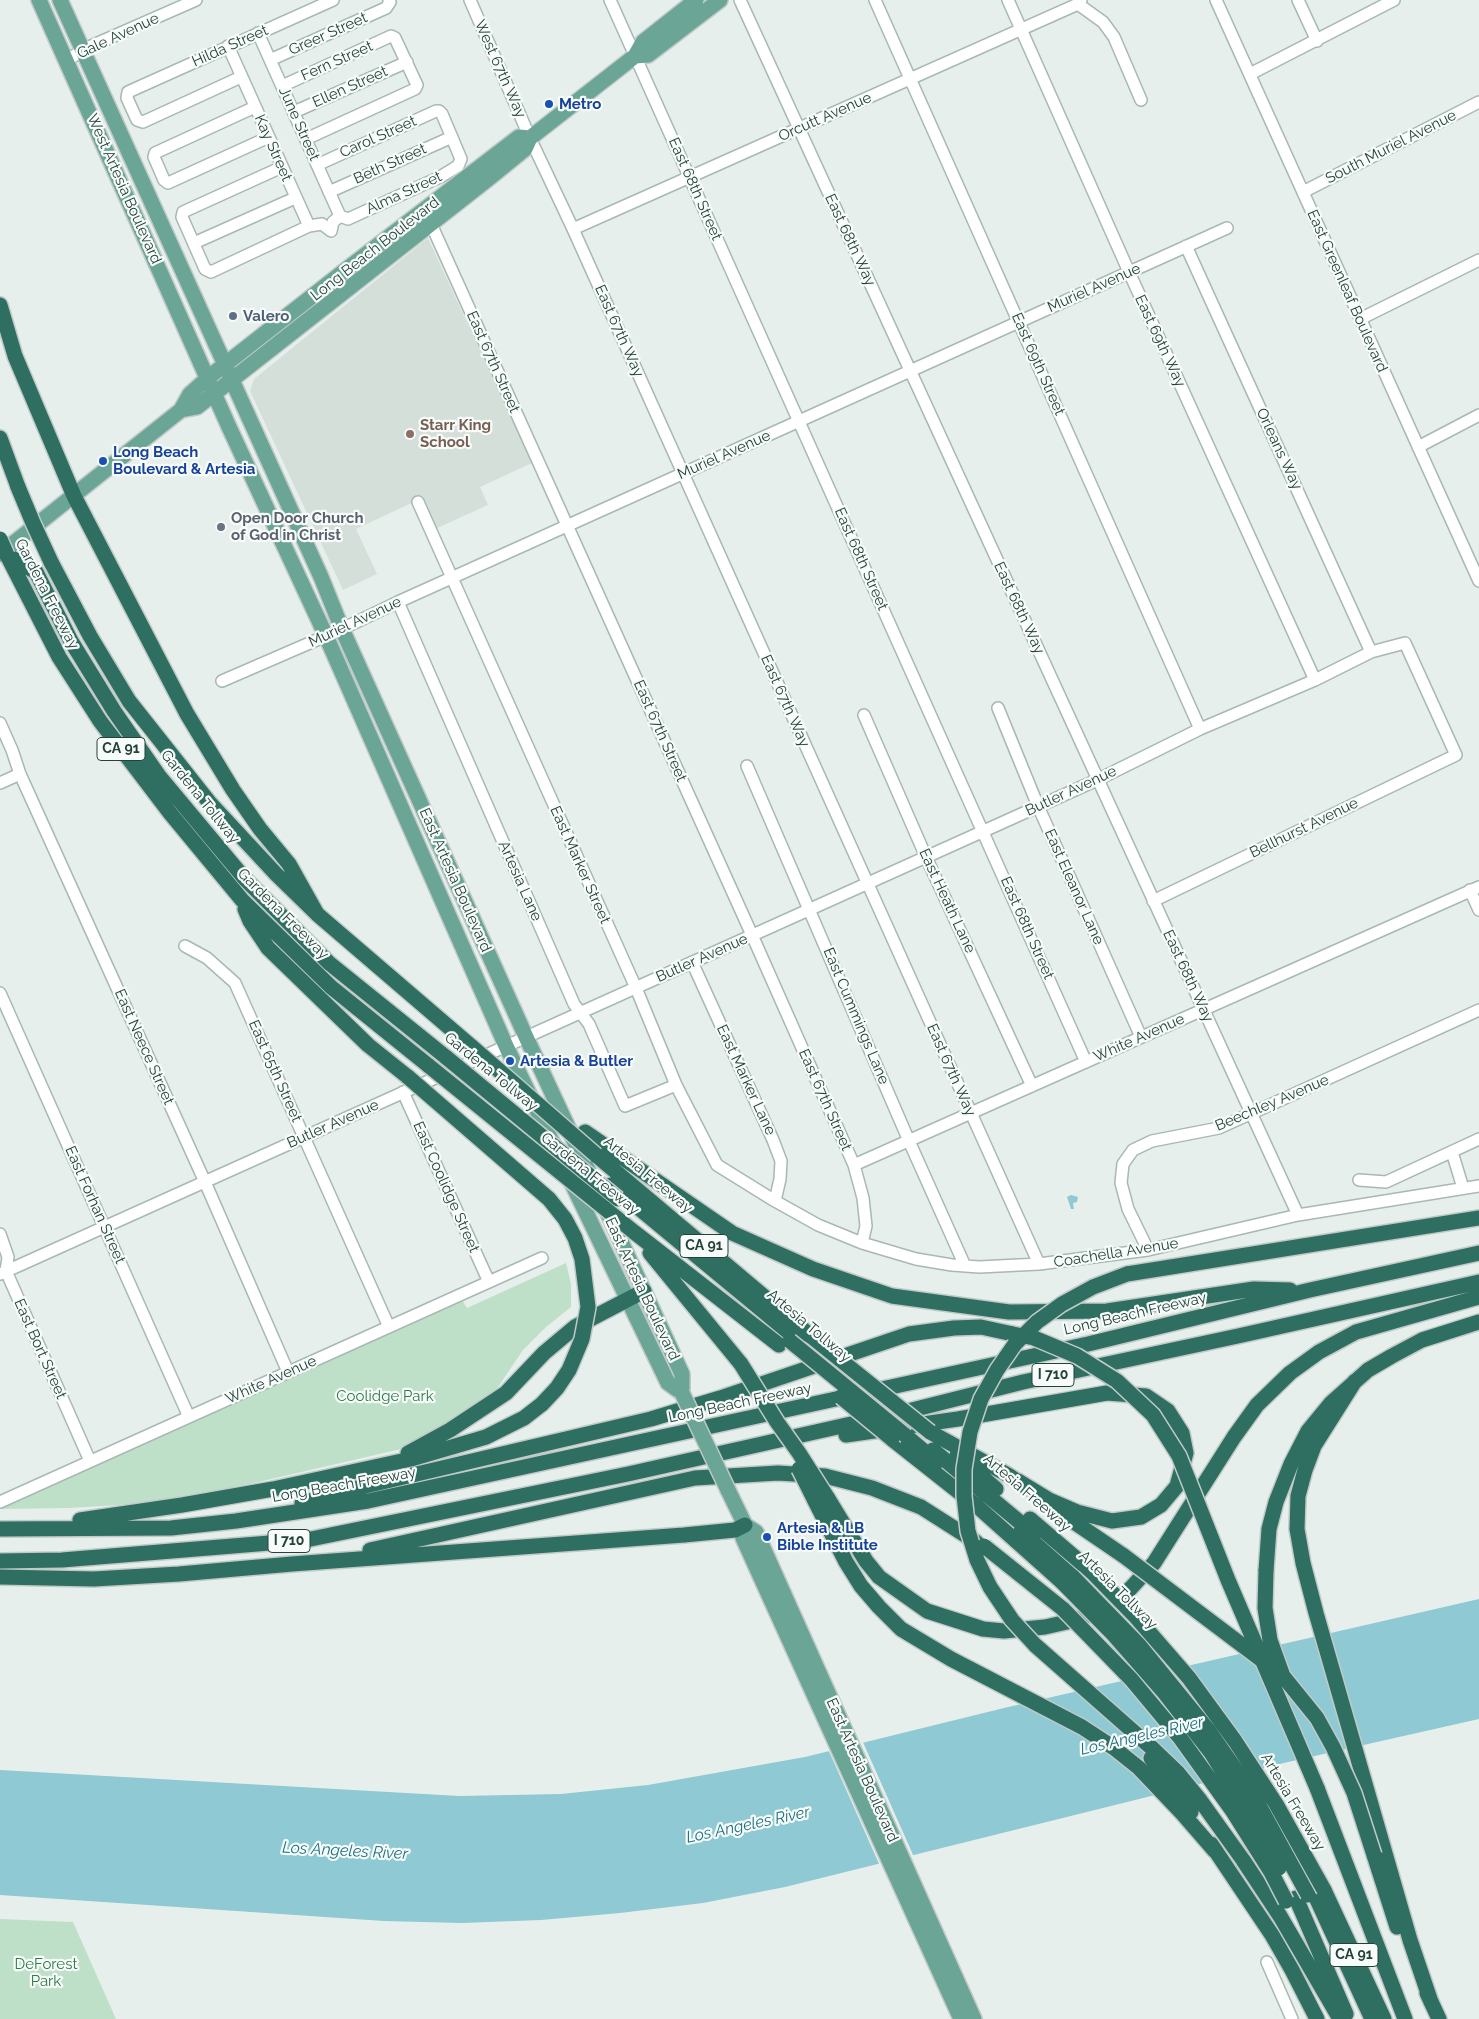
<!DOCTYPE html>
<html>
<head>
<meta charset="utf-8">
<style>
	body { margin:0 }
	canvas { display:block; background:#e6efeb }
</style>
</head>
<body>
<canvas width="1479" height="2019"></canvas>
<script>
const c = document.querySelector('canvas').getContext('2d');
c.lineJoin = 'round';
function fill(path, color) { c.fillStyle = color; c.fill(path, 'evenodd'); }
const shape = rows => new Path2D(rows.map(r => 'M' + r).join(''));
function strokePath(path, color, width, dash) { c.strokeStyle = color; c.lineWidth = width; c.lineCap = dash ? 'butt' : 'round'; c.setLineDash(dash || []); c.stroke(path); }
function write(font, color, halo, rows, align = 'center') {
  c.font = font + ' Raleway,sans-serif'; c.lineWidth = 4.5; c.setLineDash([]); c.textBaseline = 'middle'; c.strokeStyle = halo; c.fillStyle = color; for (const [text, x, y, turn = 0] of rows) {
    c.save(); c.translate(x, y); c.rotate((+turn || 0) * Math.PI / 180); c.textAlign = isNaN(turn) ? turn : align; if (halo) c.strokeText(text, 0, 0); c.fillText(text, 0, 0); c.restore();
  }
}
fill(shape([
	[428,238,532,463,480,487,488,505,435,529,420,499,356,529,377,574,343,590,250,391,254,379]
]), '#d4dfda');
fill(shape([
	[566,1263,571,1284,571,1307,546,1327,523,1350,490,1399,456,1424,401,1449,202,1495,118,1505,70,1508,0,1509,0,1507,462,1300,467,1308],
	[0,1919,73,1922,116,2019,0,2019]
]), '#bfe0c8');
fill(shape([
	[1071,1195,1078,1197,1077,1202,1073,1203,1074,1209,1071,1209,1067,1197],
	[1479,1599,1479,1719,1288,1762,785,1887,703,1903,620,1913,541,1920,462,1923,384,1921,0,1895,0,1770,459,1796,561,1794,648,1785,805,1757,1004,1708]
]), '#8ec9d4');
fill(shape([
	[862,1740,914,1857,880,1866,828,1749]
]), '#e6efeb');
const minor = shape([
	[470,0,530,138,573,229,1039,1264],
	[610,0,1086,1062],
	[740,0,1298,1215],
	[875,0,1200,729],
	[1008,0,1129,272,1315,680],
	[1216,0,1479,581],
	[1298,0,1317,41],
	[1078,4,1103,22,1114,37,1141,100],
	[258,33,340,216],
	[228,46,309,226],
	[270,60,386,8,390,2,389,0],
	[67,61,82,50,196,0],
	[1250,74,1394,0],
	[241,77,143,122,137,120,127,98,128,92,333,0],
	[282,86,391,36,395,38,417,85,415,89,306,139],
	[255,107,155,153,154,157,164,180,168,183,269,137],
	[294,112,407,62],
	[282,167,183,212,182,217,205,269,211,272,309,226,322,224,331,231,333,222,340,216,348,219,440,177,458,166,461,159,442,114,439,111,436,111,317,165],
	[329,192,452,137],
	[1303,192,1479,102],
	[431,224,752,935,854,1165,863,1198,866,1226,862,1243],
	[573,229,1078,4,1081,0],
	[194,243,295,198],
	[1186,246,1371,652],
	[1360,319,1479,260],
	[1418,447,1479,415],
	[418,502,636,988,676,1085,717,1165,775,1201,818,1225,862,1243,916,1259,952,1265,979,1267,1039,1264,1148,1250,1298,1215,1479,1186],
	[398,602,574,1004,589,1024,625,1106,676,1085],
	[222,681,342,629,398,602,1227,228],
	[998,708,1038,806,1141,1037],
	[864,715,926,857,1032,1086],
	[0,723,12,750,20,774,205,1182,288,1372],
	[747,766,909,1141,965,1266],
	[0,783,20,774],
	[1470,890,1479,910],
	[185,946,207,958,235,983,389,1327],
	[692,962,773,1140,781,1161,780,1179,775,1201],
	[0,993,189,1417],
	[403,1092,489,1282],
	[1452,1152,1463,1188],
	[854,1165,1479,887],
	[1359,1180,1386,1182,1479,1139],
	[0,1234,8,1257,6,1271,90,1461],
	[1148,1250,1128,1209,1121,1183,1123,1164,1133,1150,1152,1141,1219,1128,1479,1010],
	[0,1274,1097,780,1200,729,1315,680,1371,652,1405,643,1456,755,1153,901],
	[0,1502,542,1258],
	[1267,1962,1292,2019]
]);
const primary = shape([
	[39,0,229,427,326,636,506,1046,668,1383,682,1393],
	[60,0,321,577,342,629,526,1037,592,1179],
	[635,56,648,55,720,0],
	[181,410,197,407,488,179,525,149,530,138,635,56,643,42,696,0],
	[0,554,181,410,190,394,209,377,347,269,519,137,530,138],
	[605,1207,682,1374,682,1393],
	[728,1490,745,1525,743,1538,961,2019],
	[745,1525,756,1532,974,2019]
]);
const motorway = shape([
	[0,305,15,356,74,496,187,714,233,790,260,829,289,864,317,914],
	[0,438,18,487],
	[7,555,36,572,71,641,114,711,159,776,245,879,329,963,447,1058],
	[7,555,59,657,100,721,170,813,242,900,331,987,429,1066],
	[51,562,90,636,129,701,209,802,276,874,317,914,472,1047],
	[245,909,250,921,268,948,368,1045,408,1077],
	[585,1132,732,1233,813,1269,892,1296,1009,1312,1107,1311,1254,1289,1290,1290],
	[596,1155,812,1337],
	[611,1185,798,1340],
	[634,1232,779,1345],
	[650,1253,741,1364],
	[1127,1274,1479,1218],
	[1355,1381,1314,1446,1305,1470,1298,1496,1297,1529,1303,1563,1316,1613,1410,1940,1431,2002],
	[930,1432,1008,1475,1026,1487],
	[846,1435,958,1419,1107,1393,1146,1396,1168,1411,1182,1433,1186,1453,1177,1486,1161,1505,1141,1517,1112,1521,1077,1512,1049,1500,1018,1481],
	[906,1436,937,1462],
	[892,1439,978,1507,1062,1582],
	[933,1450,1034,1534],
	[408,1453,450,1430,506,1393,544,1353,575,1327,644,1291],
	[957,1455,996,1489],
	[827,1497,866,1561,879,1577,927,1611,983,1629,1004,1631,1045,1627,1076,1620,1106,1608,1130,1589,1154,1563,1234,1437,1257,1405,1290,1373,1319,1352,1356,1332,1479,1297],
	[814,1499,846,1562,861,1586,879,1607,901,1629,951,1659,1082,1727,1114,1748,1139,1768,1182,1813,1215,1851],
	[302,1503,357,1488,651,1419,720,1398,909,1334,954,1328,981,1327,1013,1334],
	[1052,1507,1124,1556],
	[1030,1519,1092,1572],
	[80,1520,182,1505,273,1489,411,1459,486,1437,524,1418,542,1404],
	[0,1529,171,1528,236,1521,368,1501,1088,1344,1310,1290,1479,1253],
	[1021,1531,1073,1577],
	[370,1550,695,1478,778,1473,825,1476,872,1488,921,1507,976,1542],
	[0,1561,62,1560,306,1540,628,1474,900,1413,1023,1382,1238,1336,1479,1282],
	[1266,1571,1269,1529,1276,1502,1291,1464,1308,1431,1331,1403,1368,1370,1392,1356,1422,1340,1479,1322],
	[0,1577,94,1579,179,1574,292,1564,684,1535,735,1530,745,1525],
	[1035,1645,1153,1749,1178,1773,1200,1800,1243,1860,1280,1916,1340,2019],
	[1151,1758,1191,1812],
	[1317,1788,1405,2019],
	[1211,1844,1272,1935,1292,1970,1317,2019],
	[1374,1855,1397,1927],
	[1324,1890,1384,2019],
	[1314,1893,1372,2019],
	[1296,1898,1346,2014],
	[1427,1993,1439,2019]
]);
strokePath(minor, '#a8b8b2', 14);
strokePath(primary, '#c2cac8', 18);
strokePath(motorway, '#c2cac8', 18);
strokePath(minor, '#fff', 11);
strokePath(primary, '#6aa596', 15);
strokePath(motorway, '#2f6f62', 15);
const primaryBridge = shape([
	[682,1393,728,1490]
]);
const motorwayBridge = shape([
	[18,487,33,523,51,562],
	[0,539,7,555],
	[472,1047,596,1155],
	[447,1058,618,1199],
	[429,1066,634,1232],
	[408,1077,549,1199,565,1219,575,1238,582,1259,588,1307,582,1339,569,1370,557,1388,542,1404],
	[1013,1334,1034,1338,1077,1356,1117,1381,1153,1415,1179,1456,1228,1580,1317,1788],
	[812,1337,930,1432],
	[790,1341,906,1436],
	[741,1364,777,1422,799,1453,827,1497],
	[841,1397,892,1439],
	[799,1469,814,1499],
	[984,1546,1063,1609,1131,1679,1181,1739,1232,1810,1271,1872,1286,1901],
	[1124,1556,1283,1676,1317,1718,1333,1747,1354,1793,1374,1855],
	[1266,1571,1265,1608,1270,1640,1283,1676],
	[1092,1572,1136,1617,1189,1678,1235,1741,1276,1804,1324,1890],
	[1073,1577,1139,1645,1209,1731,1254,1796,1308,1895],
	[1062,1582,1114,1635,1163,1691,1212,1754,1252,1819,1279,1868],
	[1035,1645,1012,1620,990,1587,977,1560,968,1531,964,1496,964,1469,970,1432,981,1399,997,1370,1015,1344,1037,1322,1062,1304,1093,1287,1127,1274]
]);
strokePath(primaryBridge, '#c2cac8', 18, []);
strokePath(motorwayBridge, '#c2cac8', 18, []);
strokePath(primaryBridge, '#6aa596', 15);
strokePath(motorwayBridge, '#2f6f62', 15);
for (const [x, y, r, color] of [
	[549,104,5,"#1a4fb4"],
	[233,316,5,"#5c6f8a"],
	[410,434,5,"#8d6e63"],
	[103,461,5,"#1a4fb4"],
	[221,527,5,"#6b7280"],
	[510,1061,5,"#1a4fb4"],
	[767,1537,5,"#1a4fb4"]
]) { const dot = new Path2D(); dot.arc(x, y, r, 0, 2 * Math.PI); c.fillStyle = color; c.fill(dot); strokePath(dot, '#f7fbf9', 2); }
for (const [x, y, w] of [
	[121,749,48],
	[704,1246,48],
	[1053,1375,42],
	[289,1541,42],
	[1354,1955,48]
]) { const box = new Path2D(); box.roundRect(x - w / 2, y - 11.5, w, 23, 4); c.fillStyle = '#f7fbf9'; c.fill(box); strokePath(box, '#24423a', 1); }
write('bold 14px', '#24423a', null, [
	["CA 91",121,749],
	["CA 91",704,1246],
	["I 710",1053,1375],
	["I 710",289,1541],
	["CA 91",1354,1955]
]);
write('15px', '#24423a', '#f7fbf9', [
	["Greer Street",328,34,-24],
	["Gale Avenue",118,36,-25],
	["Hilda Street",230,46,-24],
	["Fern Street",337,61,-24],
	["West 67th Way",500,69,66],
	["Ellen Street",350,87,-24],
	["Orcutt Avenue",825,117,-24],
	["June Street",299,124,66],
	["Carol Street",378,137,-24],
	["South Muriel Avenue",1391,147,-27],
	["Kay Street",273,148,66],
	["Beth Street",390,164,-24],
	["West Artesia Boulevard",124,189,66],
	["East 68th Street",695,189,66],
	["Alma Street",404,193,-25],
	["East 68th Way",850,240,65],
	["Long Beach Boulevard",375,249,-38],
	["Muriel Avenue",1094,288,-24],
	["East Greenleaf Boulevard",1347,291,66],
	["East 67th Way",619,331,66],
	["East 69th Way",1160,341,65],
	["East 67th Street",493,362,66],
	["East 69th Street",1038,364,66],
	["Orleans Way",1279,449,65],
	["Muriel Avenue",724,455,-24],
	["East 68th Street",861,559,66],
	["Gardena Freeway",47,594,63],
	["East 68th Way",1019,608,65],
	["Muriel Avenue",355,622,-25],
	["East 67th Way",785,701,66],
	["East 67th Street",660,731,66],
	["Butler Avenue",1071,791,-25],
	["Gardena Tollway",200,797,51],
	["Bellhurst Avenue",1304,828,-26],
	["East Marker Street",580,865,66],
	["East Artesia Boulevard",455,880,66],
	["Artesia Lane",520,881,66],
	["East Eleanor Lane",1074,887,66],
	["East Heath Lane",947,901,65],
	["Gardena Freeway",283,914,45],
	["East 68th Street",1027,928,66],
	["Butler Avenue",702,958,-24],
	["East 68th Way",1188,976,65],
	["East Cummings Lane",856,1016,67],
	["White Avenue",1139,1038,-24],
	["East Neece Street",144,1047,66],
	["East 67th Way",951,1070,66],
	["East 65th Street",275,1071,66],
	["Gardena Tollway",491,1072,39],
	["East Marker Lane",746,1080,65],
	["East 67th Street",825,1100,66],
	["Beechley Avenue",1272,1103,-23],
	["Butler Avenue",333,1124,-24],
	["Gardena Freeway",590,1174,39],
	["Artesia Freeway",648,1175,40],
	["East Coolidge Street",446,1187,66],
	["East Forhan Street",95,1205,66],
	["Coachella Avenue",1116,1253,-9],
	["East Artesia Boulevard",642,1289,65],
	["Long Beach Freeway",1135,1314,-13],
	["Artesia Tollway",809,1326,40],
	["East Bort Street",40,1349,66],
	["White Avenue",271,1380,-24],
	["Long Beach Freeway",740,1403,-12],
	["Long Beach Freeway",344,1485,-10],
	["Artesia Freeway",1027,1493,41],
	["Artesia Tollway",1118,1590,45],
	["East Artesia Boulevard",862,1770,66],
	["Artesia Freeway",1293,1802,59]
]);
write('bold 15px', '#164399', '#f7fbf9', [
	["Metro",559,104],
	["Long Beach",113,452],
	["Boulevard & Artesia",113,469],
	["Artesia & Butler",520,1061],
	["Artesia & LB",777,1528],
	["Bible Institute",777,1545]
], 'left');
write('bold 15px', '#4e5e75', '#f7fbf9', [
	["Valero",243,316]
], 'left');
write('bold 15px', '#785e54', '#f7fbf9', [
	["Starr King",420,425],
	["School",420,442]
], 'left');
write('bold 15px', '#5b616d', '#f7fbf9', [
	["Open Door Church",231,518],
	["of God in Christ",231,535]
], 'left');
write('15px', '#2d7a4b', '#f7fbf9', [
	["Coolidge Park",385,1396],
	["DeForest",46,1964],
	["Park",46,1981]
]);
write('italic 16px', '#1c6f80', '#f7fbf9', [
	["Los Angeles River",1142,1736,-13],
	["Los Angeles River",748,1825,-12],
	["Los Angeles River",345,1851,3]
]);
</script>
</body>
</html>
